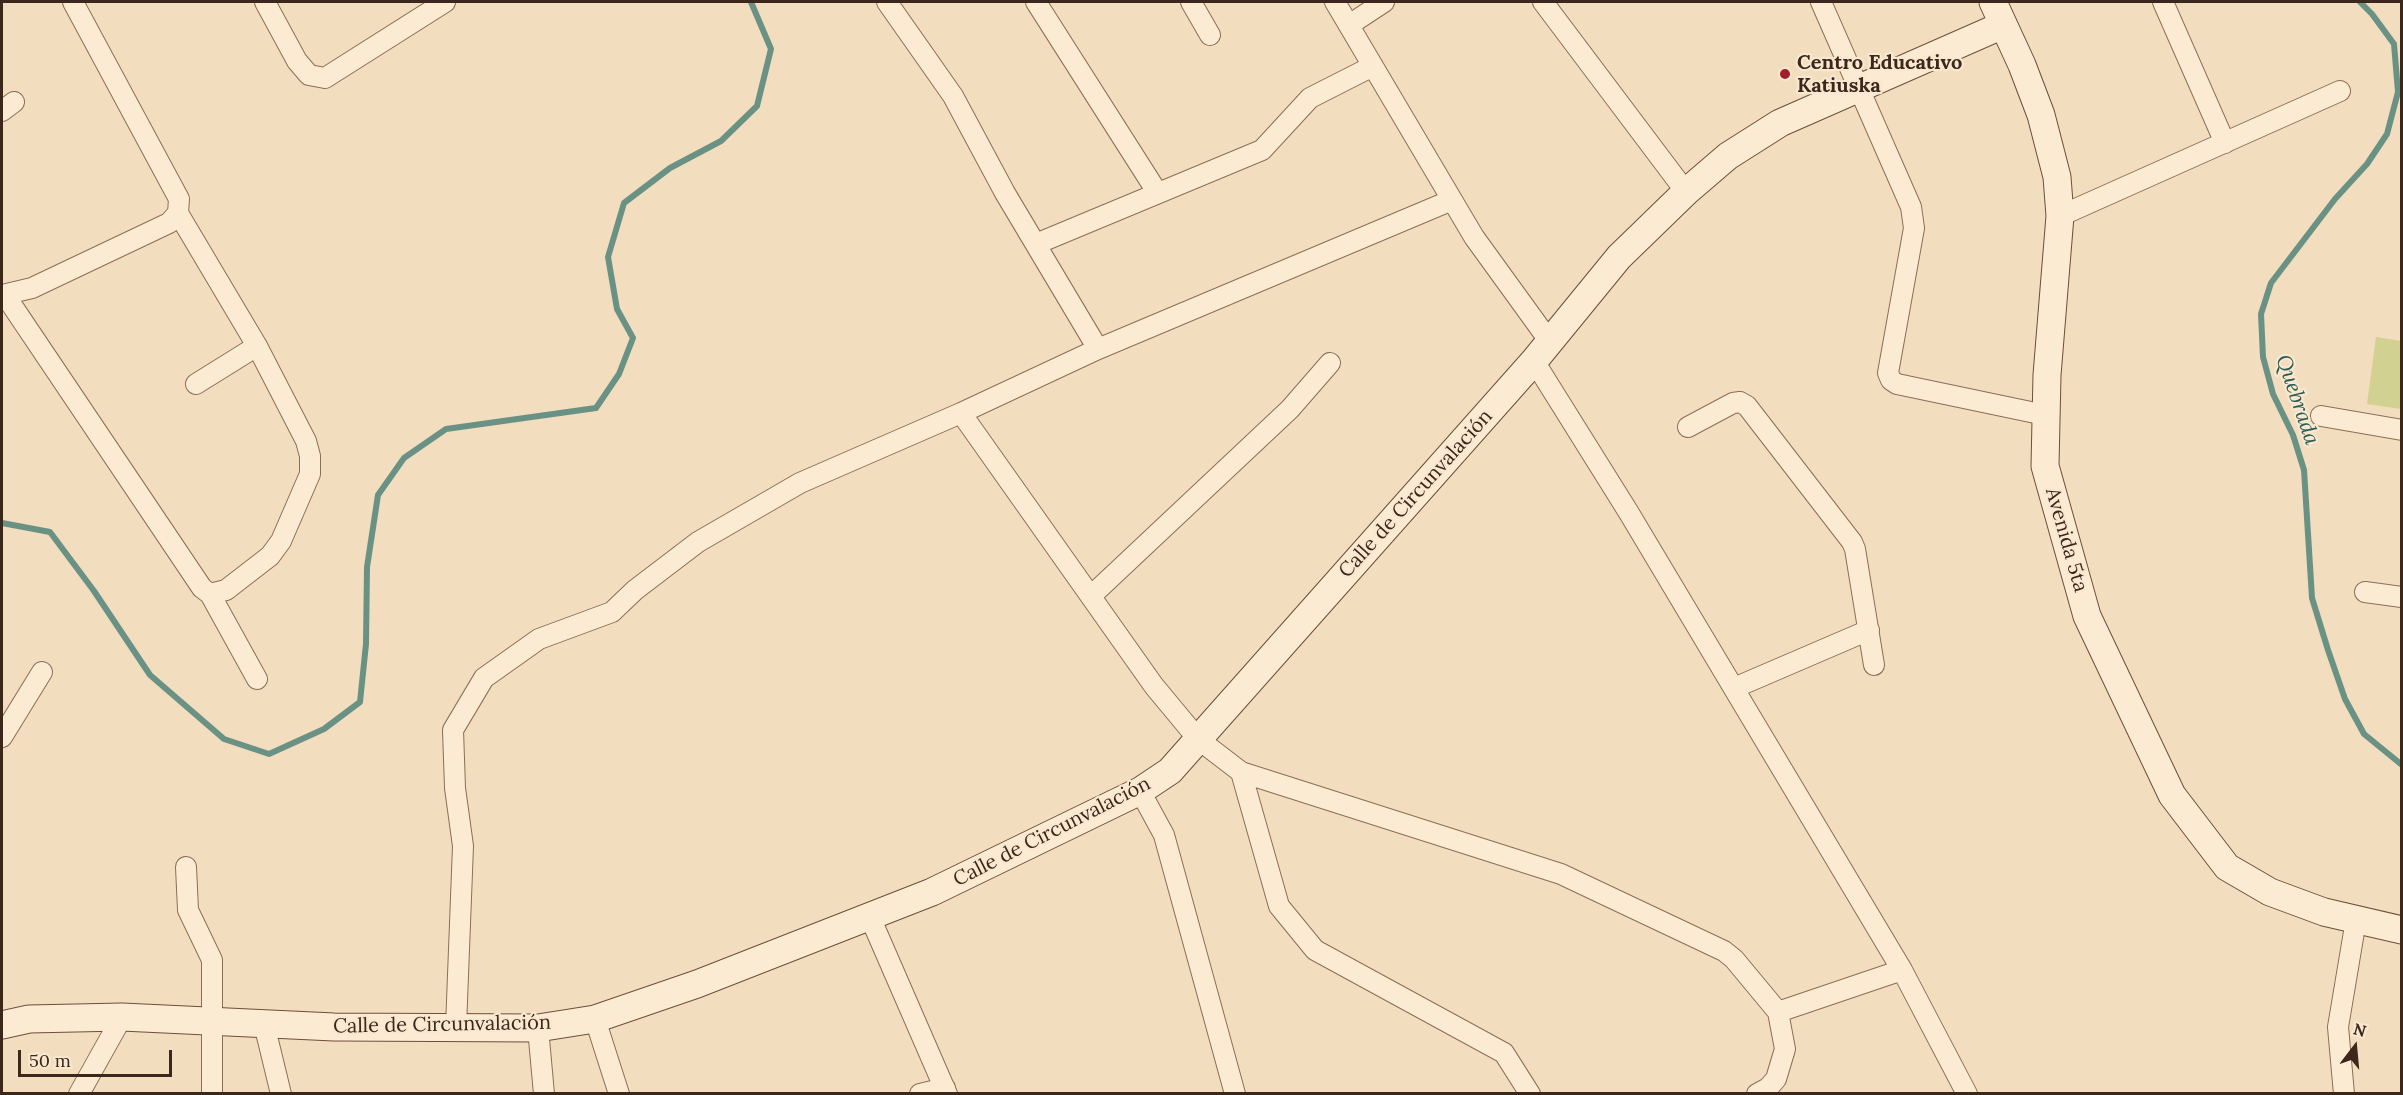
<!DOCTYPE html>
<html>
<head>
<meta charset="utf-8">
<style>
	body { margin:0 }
	#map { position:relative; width:2403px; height:1095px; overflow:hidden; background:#f2ddbf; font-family:Lora,serif }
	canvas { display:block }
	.frame { position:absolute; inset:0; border:3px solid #3b271b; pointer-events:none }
	.north { position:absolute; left:2325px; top:1017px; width:60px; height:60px; -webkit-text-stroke:4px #f9e8cf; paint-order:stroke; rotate:16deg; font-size:16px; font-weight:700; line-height:24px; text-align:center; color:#3b271b }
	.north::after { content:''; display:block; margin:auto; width:21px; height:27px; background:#3b271b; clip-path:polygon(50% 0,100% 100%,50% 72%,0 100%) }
	.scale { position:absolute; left:18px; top:1050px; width:154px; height:27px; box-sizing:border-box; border:3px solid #3b271b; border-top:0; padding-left:8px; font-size:18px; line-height:21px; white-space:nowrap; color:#3b271b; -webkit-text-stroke:4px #f9e8cf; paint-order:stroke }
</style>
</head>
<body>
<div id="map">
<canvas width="2403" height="1095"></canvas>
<div class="frame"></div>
<div class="north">N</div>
<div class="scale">50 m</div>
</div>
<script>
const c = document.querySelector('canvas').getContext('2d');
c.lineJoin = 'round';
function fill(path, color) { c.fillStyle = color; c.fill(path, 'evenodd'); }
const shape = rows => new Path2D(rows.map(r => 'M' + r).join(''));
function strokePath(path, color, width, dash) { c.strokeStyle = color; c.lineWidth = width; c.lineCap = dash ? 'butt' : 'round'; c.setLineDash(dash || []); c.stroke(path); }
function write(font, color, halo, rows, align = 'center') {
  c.font = font + ' Lora,serif'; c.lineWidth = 4.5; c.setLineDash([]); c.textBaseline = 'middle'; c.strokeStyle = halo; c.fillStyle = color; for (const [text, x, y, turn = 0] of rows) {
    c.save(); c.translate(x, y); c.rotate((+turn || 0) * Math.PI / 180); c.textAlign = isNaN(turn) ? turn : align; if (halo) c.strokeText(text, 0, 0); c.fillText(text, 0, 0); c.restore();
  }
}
fill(shape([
	[2376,337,2401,341,2401,409,2367,404]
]), '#d1d192');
strokePath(shape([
	[2360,2,2372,14,2394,44,2398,92,2387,134,2367,164,2335,199,2271,283,2261,314,2263,357,2273,394,2293,435,2304,470,2312,598,2328,650,2345,699,2364,734,2402,765],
	[2,523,50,532,94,591,150,675,224,739,269,754,324,729,360,702,366,644,367,567,378,495,404,458,446,429,596,408,619,374,633,338,617,309,608,257,624,203,670,168,721,141,757,106,771,49,751,2]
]), '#699284', 6);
const street = shape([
	[73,2,179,199,178,213,257,346,306,441,310,456,310,474,281,541,270,556,226,590,210,594],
	[265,2,297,61,309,75,325,78,445,2],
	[887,2,953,96,1005,193,1098,349],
	[1036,2,1157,192],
	[1191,2,1210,35],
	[1335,2,1474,237,1550,342],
	[1543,2,1686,192],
	[1821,2,1911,207,1914,228,1888,373,1891,380,1897,384,2045,415],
	[2163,2,2225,143],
	[1349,25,1384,2],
	[2,111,14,102],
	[2060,216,2340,91],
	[1036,244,1262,150,1310,98,1373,66],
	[2,295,32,288,169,223,178,213],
	[5,295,202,588,210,594,257,679],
	[1534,361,1629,513,1902,970,1967,1094],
	[196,384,257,346],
	[961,413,1154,686,1198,739,1241,772,1561,874,1724,951,1734,959,1778,1012,1785,1049,1776,1079,1768,1088,1757,1094],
	[2321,416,2402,430],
	[1688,427,1733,403,1740,402,1747,406,1852,542,1855,549,1874,665],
	[2365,592,2402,597],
	[1091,596,1290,409,1330,363],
	[1734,688,1869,630],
	[2,737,42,672],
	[1241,772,1279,906,1315,950,1504,1053,1530,1094],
	[1140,791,1164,835,1235,1094],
	[186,867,188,910,212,960,212,1094],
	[870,917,947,1094],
	[1778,1012,1902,970],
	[595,1019,619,1094],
	[264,1024,281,1094],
	[456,1027,463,846,455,788,453,730,484,678,539,639,612,612,635,590,698,542,800,483,961,413,1098,349,1452,200],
	[538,1028,544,1094],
	[79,1094,122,1017],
	[920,1094,945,1088],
	[2344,1094,2338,1027,2356,920]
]);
const secondary = shape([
	[1993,2,2022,65,2041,115,2057,177,2060,216,2047,375,2045,466,2087,616,2172,795,2227,867,2270,892,2324,912,2402,930],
	[2,1025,29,1019,122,1017,334,1027,538,1028,595,1019,697,984,932,892,1140,791,1170,771,1534,361,1619,257,1686,192,1728,156,1780,123,2003,25]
]);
strokePath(street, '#8d6d55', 22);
strokePath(secondary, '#6e4e39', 29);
strokePath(street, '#fcebd3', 20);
strokePath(secondary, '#fcebd3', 27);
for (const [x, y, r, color] of [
	[1785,74,6,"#a21f2e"]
]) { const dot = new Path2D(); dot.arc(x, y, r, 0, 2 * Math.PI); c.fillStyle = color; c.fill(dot); strokePath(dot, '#f9e8cf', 2); }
write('bold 20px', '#3b271b', '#f9e8cf', [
	["Centro Educativo",1797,63],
	["Katiuska",1797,86]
], 'left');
write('20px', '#3b271b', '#f9e8cf', [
	["Calle de Circunvalación",1416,494,-48],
	["Avenida 5ta",2066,540,74],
	["Calle de Circunvalación",1052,832,-27],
	["Calle de Circunvalación",442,1025,-1]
]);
write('italic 21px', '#295c53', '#f9e8cf', [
	["Quebrada",2297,400,71]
]);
</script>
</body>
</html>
